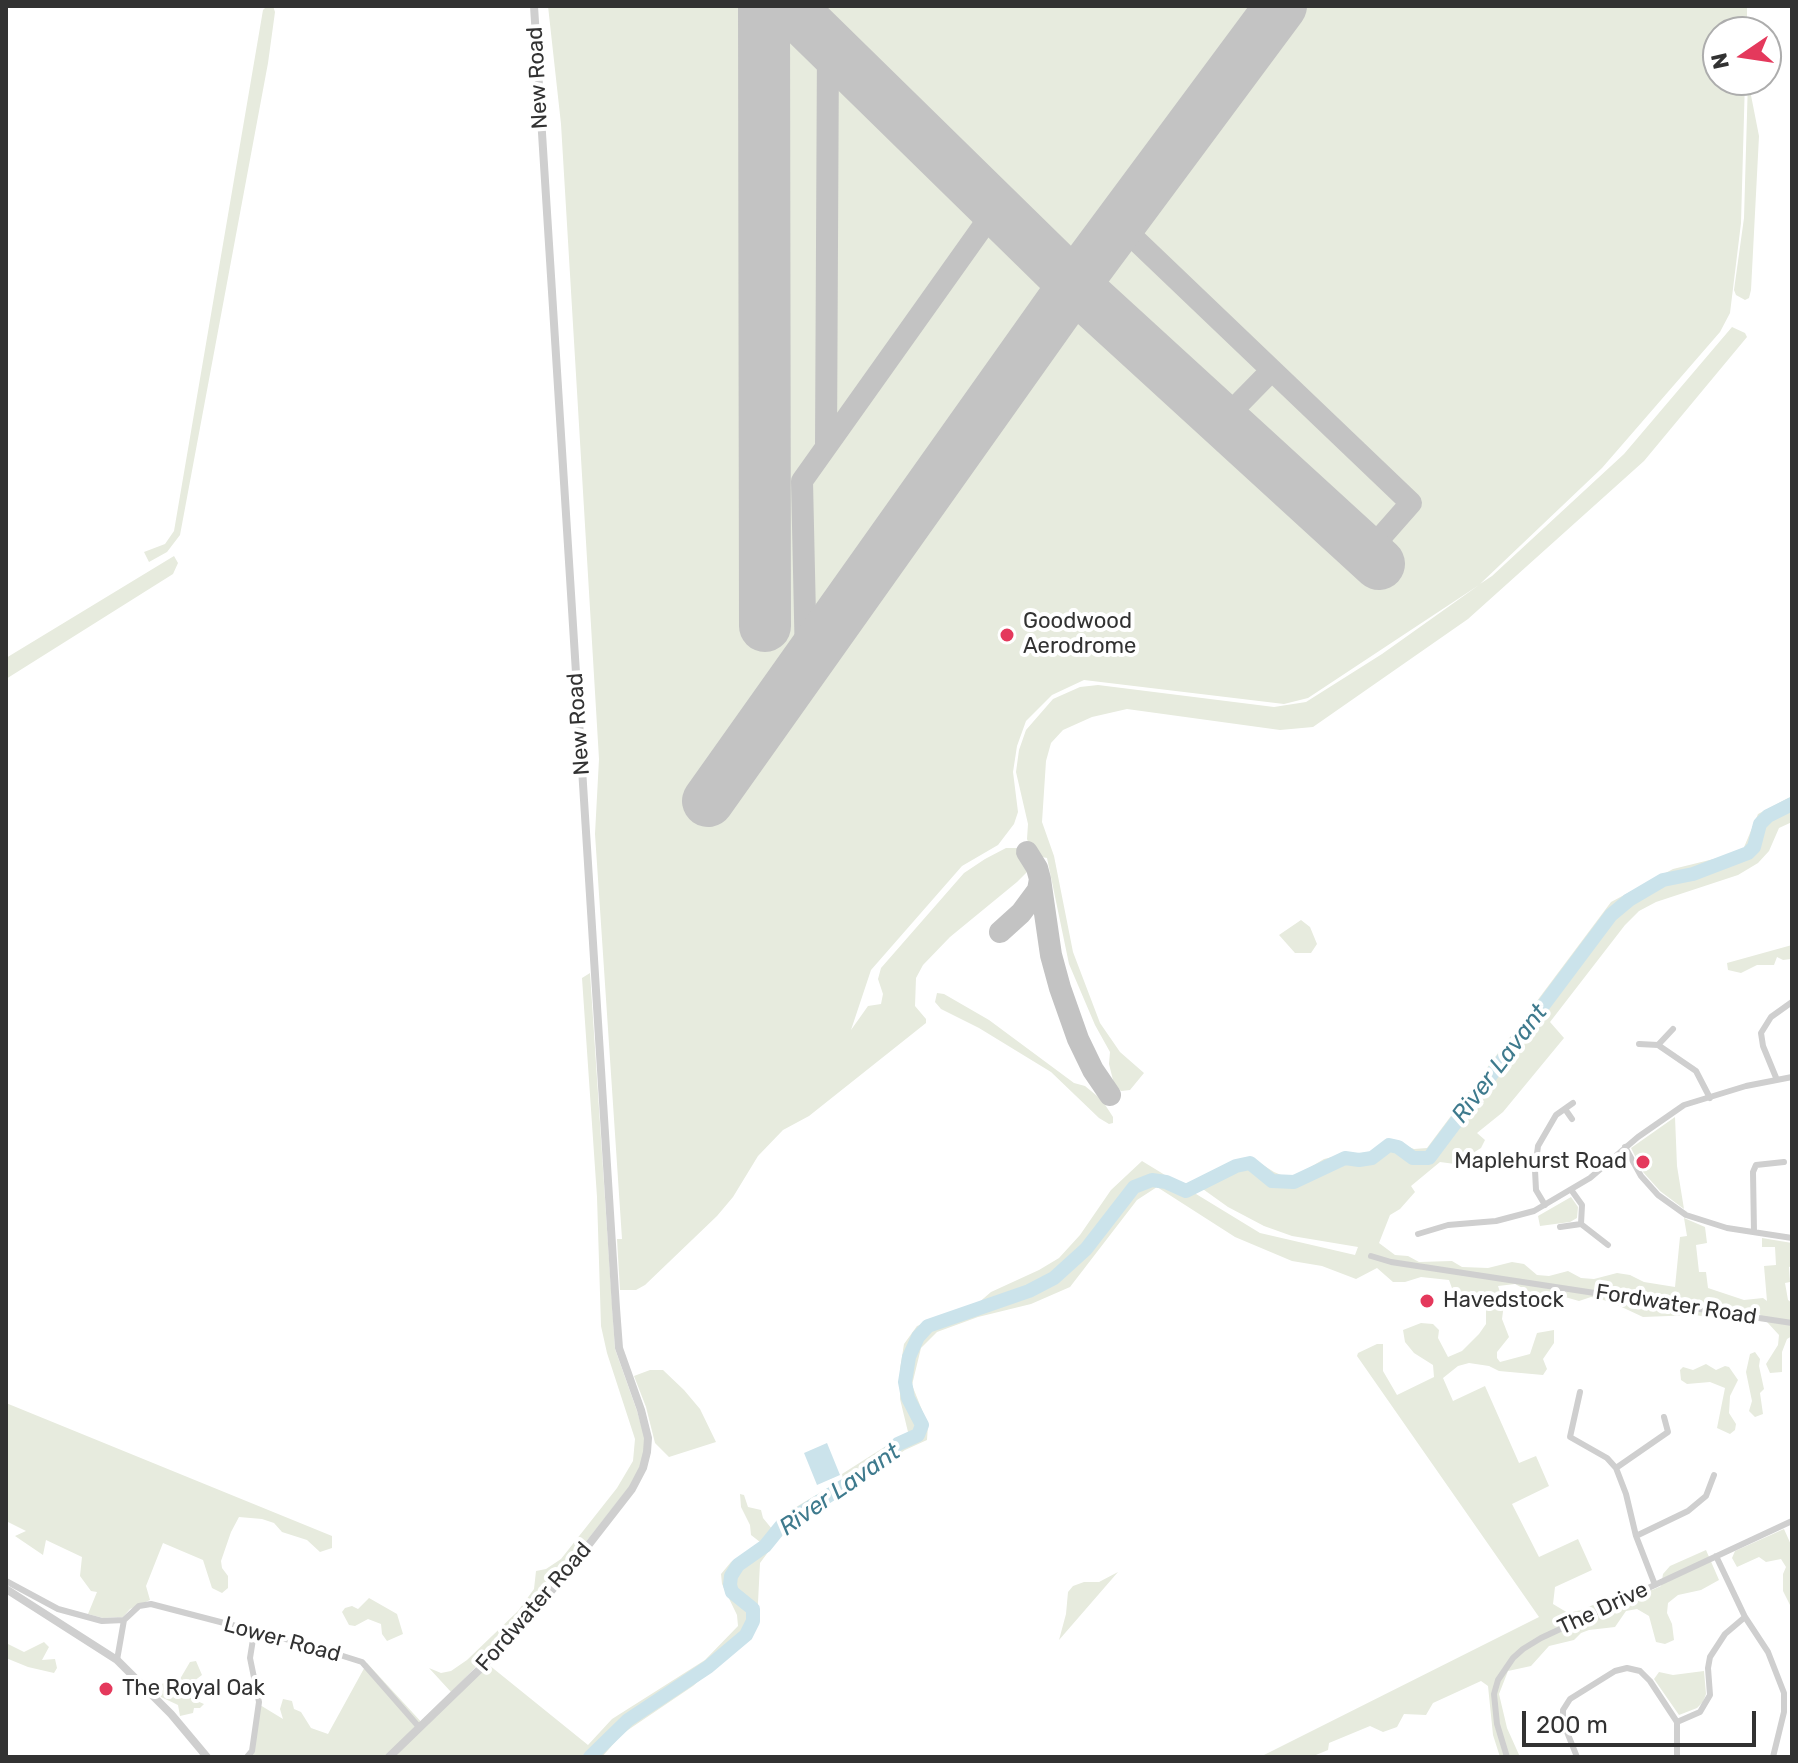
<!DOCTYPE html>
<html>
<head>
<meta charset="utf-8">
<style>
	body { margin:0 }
	#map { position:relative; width:1798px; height:1763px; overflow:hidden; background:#fff; font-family:Rubik,sans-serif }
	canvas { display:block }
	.frame { position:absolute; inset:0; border:8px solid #323232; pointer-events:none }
	.north { position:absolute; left:1702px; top:16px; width:80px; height:80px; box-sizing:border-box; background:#fff; border:2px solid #adadad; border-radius:50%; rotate:257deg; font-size:22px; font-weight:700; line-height:32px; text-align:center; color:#323232 }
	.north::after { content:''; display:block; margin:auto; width:28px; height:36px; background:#e4395c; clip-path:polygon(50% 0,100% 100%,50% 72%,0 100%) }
	.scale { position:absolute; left:1522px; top:1711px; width:234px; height:36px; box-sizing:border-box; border:4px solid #323232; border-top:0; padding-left:10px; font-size:24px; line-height:28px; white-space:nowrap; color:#323232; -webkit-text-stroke:6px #fff; paint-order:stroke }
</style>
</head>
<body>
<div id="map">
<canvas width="1798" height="1763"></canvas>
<div class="frame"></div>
<div class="north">N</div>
<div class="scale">200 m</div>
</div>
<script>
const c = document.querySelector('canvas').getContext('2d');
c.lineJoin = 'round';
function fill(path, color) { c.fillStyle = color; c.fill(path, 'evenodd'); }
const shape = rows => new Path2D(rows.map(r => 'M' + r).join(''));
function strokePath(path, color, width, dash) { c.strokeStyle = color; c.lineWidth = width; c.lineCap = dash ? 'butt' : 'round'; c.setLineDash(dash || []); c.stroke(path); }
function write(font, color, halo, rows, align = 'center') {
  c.font = font + ' Rubik,sans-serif'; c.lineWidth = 8; c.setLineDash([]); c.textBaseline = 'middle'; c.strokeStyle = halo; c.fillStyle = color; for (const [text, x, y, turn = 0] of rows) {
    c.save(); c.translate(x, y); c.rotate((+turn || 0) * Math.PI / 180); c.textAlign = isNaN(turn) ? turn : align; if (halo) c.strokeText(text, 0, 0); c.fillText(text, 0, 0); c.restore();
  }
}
fill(shape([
	[267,6,273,6,275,12,268,63,180,535,167,552,149,562,144,552,165,544,174,531,263,10],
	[548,6,1747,6,1747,32,1718,32,1718,80,1745,80,1741,223,1730,313,1720,332,1602,468,1480,584,1492,576,1624,454,1732,327,1745,333,1747,337,1644,461,1468,619,1313,727,1280,730,1127,709,1092,717,1063,730,1051,743,1046,761,1042,822,1054,856,1073,952,1100,1023,1120,1052,1144,1073,1130,1090,1121,1091,1114,1084,1109,1064,1110,1052,1095,1025,1069,964,1047,858,1037,856,1031,850,1027,839,1028,824,1016,772,1019,750,1026,730,1053,699,1080,687,1098,685,1274,707,1306,702,1382,654,1479,585,1308,698,1284,704,1084,680,1052,695,1026,721,1017,746,1013,772,1018,812,1014,824,998,845,962,866,871,970,851,1030,868,1006,881,1004,883,994,878,979,881,968,964,873,985,859,1006,848,1019,848,1028,857,1030,869,1017,882,950,937,923,965,916,978,915,1006,926,1019,926,1023,809,1116,783,1130,758,1156,733,1197,717,1216,645,1285,636,1290,620,1290,617,1239,622,1239,595,834,599,759,561,124],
	[1748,80,1759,136,1751,290,1749,298,1745,300,1736,295,1734,290,1744,218],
	[174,556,178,563,173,574,6,679,6,658],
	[1792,796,1792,822,1779,828,1769,851,1758,863,1738,875,1656,902,1639,911,1625,925,1550,1022,1564,1038,1503,1112,1477,1133,1485,1140,1481,1148,1455,1164,1440,1162,1411,1186,1415,1192,1400,1209,1390,1215,1379,1243,1395,1255,1408,1256,1419,1262,1452,1261,1462,1267,1488,1268,1512,1262,1524,1264,1537,1275,1549,1276,1568,1271,1581,1278,1594,1279,1617,1273,1630,1275,1644,1282,1675,1287,1680,1237,1687,1236,1684,1218,1705,1227,1707,1243,1696,1245,1699,1272,1706,1272,1708,1288,1744,1300,1763,1298,1767,1301,1764,1266,1776,1265,1775,1247,1762,1247,1762,1238,1792,1243,1792,1266,1789,1267,1790,1282,1785,1283,1788,1300,1792,1303,1792,1336,1787,1339,1782,1352,1782,1372,1770,1373,1766,1364,1778,1345,1779,1335,1755,1309,1742,1310,1726,1320,1695,1315,1643,1317,1611,1302,1591,1297,1579,1301,1558,1295,1540,1297,1515,1284,1498,1286,1504,1304,1502,1319,1509,1337,1497,1352,1497,1358,1500,1362,1530,1354,1537,1333,1554,1330,1554,1343,1543,1359,1547,1369,1543,1375,1499,1371,1489,1366,1469,1363,1458,1366,1443,1378,1453,1401,1485,1386,1519,1463,1536,1456,1549,1486,1512,1504,1539,1557,1578,1539,1592,1570,1555,1587,1553,1604,1568,1613,1581,1610,1636,1587,1652,1590,1661,1586,1663,1574,1670,1566,1706,1550,1719,1580,1701,1590,1678,1595,1668,1603,1667,1613,1672,1624,1674,1640,1665,1644,1656,1642,1649,1616,1637,1609,1626,1611,1615,1627,1589,1630,1581,1633,1574,1640,1549,1646,1531,1666,1508,1671,1499,1694,1507,1728,1520,1757,1500,1757,1493,1735,1488,1686,1481,1681,1433,1703,1426,1715,1404,1714,1397,1727,1383,1732,1370,1726,1329,1743,1328,1750,1311,1757,1260,1757,1539,1617,1357,1356,1358,1353,1377,1344,1383,1344,1383,1371,1397,1395,1434,1377,1433,1365,1414,1353,1405,1342,1403,1330,1421,1323,1433,1324,1439,1330,1438,1338,1448,1357,1462,1351,1479,1334,1486,1324,1486,1309,1476,1301,1466,1307,1454,1308,1449,1304,1453,1291,1449,1280,1421,1277,1405,1282,1393,1282,1377,1268,1356,1279,1322,1266,1292,1261,1235,1237,1157,1187,1137,1200,1070,1287,1031,1304,978,1317,937,1332,921,1348,912,1385,928,1425,927,1440,905,1450,786,1528,760,1563,757,1622,747,1639,693,1686,622,1734,602,1757,249,1757,260,1705,283,1719,280,1709,283,1699,292,1701,294,1709,301,1712,311,1728,328,1734,367,1663,424,1725,489,1665,588,1745,612,1719,705,1660,738,1626,737,1615,722,1584,721,1574,731,1562,760,1542,751,1535,750,1525,741,1507,740,1494,744,1495,748,1507,761,1510,763,1518,772,1529,786,1513,843,1479,842,1474,908,1432,900,1399,900,1369,904,1344,917,1326,977,1304,991,1292,1039,1270,1059,1258,1080,1235,1111,1190,1142,1161,1260,1233,1355,1255,1358,1247,1292,1236,1264,1226,1228,1207,1200,1187,1252,1158,1274,1172,1286,1177,1299,1174,1324,1159,1345,1154,1360,1155,1373,1152,1389,1139,1414,1149,1427,1148,1611,902,1673,869,1742,852,1758,814],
	[1301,920,1310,927,1317,944,1311,953,1295,953,1279,935],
	[1792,945,1791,959,1783,960,1777,957,1774,965,1757,965,1741,973,1728,970,1727,963],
	[590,973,615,1349,637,1411,645,1439,644,1451,640,1468,630,1486,558,1577,522,1620,451,1692,429,1668,441,1673,451,1671,467,1660,518,1611,534,1589,536,1571,546,1569,561,1559,617,1488,633,1461,635,1439,607,1353,601,1326,597,1197,582,978],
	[937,993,944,994,989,1020,1074,1083,1085,1086,1102,1100,1113,1117,1113,1123,1109,1124,1099,1118,1051,1072,979,1028,941,1009,935,1002],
	[1675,1117,1677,1166,1684,1209,1660,1191,1643,1172,1631,1148],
	[1571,1197,1578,1207,1577,1218,1570,1222,1540,1226,1538,1216],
	[1755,1352,1760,1359,1759,1366,1764,1389,1760,1393,1763,1414,1755,1417,1749,1411,1752,1401,1746,1372,1750,1354],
	[1706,1364,1716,1370,1725,1366,1729,1367,1738,1380,1730,1396,1729,1413,1736,1424,1735,1430,1730,1434,1717,1428,1725,1388,1710,1382,1687,1384,1681,1380,1680,1370,1683,1367,1693,1370],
	[650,1370,663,1370,684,1390,700,1409,716,1442,669,1457,655,1443,646,1407,634,1376],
	[6,1403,332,1536,332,1548,320,1552,307,1540,282,1532,274,1523,262,1519,239,1517,231,1532,221,1561,222,1568,228,1576,228,1588,222,1593,212,1588,203,1560,163,1543,146,1586,150,1600,130,1609,123,1617,103,1618,88,1614,97,1592,91,1591,80,1576,82,1557,46,1540,43,1555,15,1536,26,1531,6,1521],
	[1784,1529,1792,1547,1792,1609,1783,1591,1783,1574,1786,1567,1781,1559,1766,1562,1759,1557,1737,1567,1732,1558,1735,1551],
	[1118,1572,1059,1640,1066,1614,1068,1592,1073,1586,1084,1582,1099,1582],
	[369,1598,397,1614,403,1634,387,1641,382,1634,381,1624,368,1619,355,1626,349,1625,342,1612,345,1608,352,1606,358,1609],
	[44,1642,49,1647,42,1660,55,1659,57,1668,54,1673,28,1667,6,1658,8,1644,24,1652],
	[196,1661,202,1675,194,1681,193,1693,197,1701,204,1704,200,1708,194,1708,193,1713,180,1716,178,1705,161,1697,154,1690,158,1685,180,1679,190,1662],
	[1704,1671,1706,1694,1703,1702,1697,1708,1679,1715,1654,1679,1659,1672,1673,1675]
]), '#e7ebde');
fill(shape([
	[827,1443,840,1475,817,1485,804,1453]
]), '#cbe3eb');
strokePath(shape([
	[590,1757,628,1720,708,1667,746,1635,753,1621,753,1609,732,1592,730,1585,731,1576,738,1565,765,1546,782,1525,874,1467,898,1444,918,1435,922,1425,908,1398,905,1382,909,1357,918,1337,928,1326,1029,1291,1054,1278,1086,1249,1134,1187,1152,1180,1166,1182,1186,1191,1236,1166,1250,1163,1272,1181,1294,1182,1345,1158,1359,1160,1372,1158,1389,1145,1398,1147,1413,1158,1429,1158,1611,915,1629,900,1663,880,1693,874,1748,853,1754,847,1760,824,1768,816,1792,804]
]), '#cbe3eb', 14);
strokePath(shape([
	[1119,224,1411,503,1367,553],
	[1222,421,1271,371],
	[826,444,828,44],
	[806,662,802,481,996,208],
	[1040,879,1051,955,1060,988,1078,1039,1093,1070,1110,1095],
	[1000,932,1021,913,1038,890,1040,879,1037,868,1027,852]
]), '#c3c3c3', 22);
strokePath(shape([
	[764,6,765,626],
	[789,6,1074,285,1379,564],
	[708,801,1074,285,1281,6]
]), '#c3c3c3', 52);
strokePath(shape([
	[1673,1029,1658,1045,1696,1071,1710,1098],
	[1639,1044,1658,1045],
	[1777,1080,1763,1046,1761,1033,1771,1017,1792,1002],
	[1565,1109,1572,1119],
	[1625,1147,1641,1176,1658,1195,1686,1215,1727,1228,1792,1238],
	[1545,1205,1536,1190,1535,1170,1538,1146,1556,1115,1573,1103],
	[1581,1224,1608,1245],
	[1560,1227,1581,1224,1582,1205,1572,1191],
	[1754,1232,1753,1172,1756,1165,1784,1162],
	[1418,1234,1448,1225,1496,1221,1534,1211,1590,1178,1638,1137,1684,1105,1746,1086,1792,1077],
	[1371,1256,1391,1262,1792,1323],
	[1580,1392,1570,1437,1607,1458,1616,1468,1626,1494,1636,1536,1655,1585],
	[1616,1468,1668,1432,1664,1417],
	[1636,1536,1688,1511,1706,1496,1714,1475],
	[1716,1556,1745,1617,1768,1652,1784,1693,1784,1712,1773,1757],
	[6,1581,58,1609,102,1621,124,1620,139,1606,151,1604,305,1644,362,1662,419,1727],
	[117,1660,124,1620],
	[247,1757,252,1751,259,1702,250,1658,254,1633],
	[1507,1757,1497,1724,1494,1694,1498,1680,1513,1658,1523,1649,1541,1638,1792,1521],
	[1577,1757,1563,1722,1563,1710,1570,1699,1615,1671,1627,1668,1640,1671,1650,1681,1677,1722,1700,1712,1710,1695,1708,1668,1710,1657,1725,1634,1745,1617],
	[1677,1757,1677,1722]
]), '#cfcfcf', 6);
strokePath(shape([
	[6,1589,117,1660,171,1714,207,1757],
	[389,1757,480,1669,562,1579,632,1489,643,1468,647,1452,648,1438,641,1410,619,1348,616,1308,534,6]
]), '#cfcfcf', 8);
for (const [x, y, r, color] of [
	[1007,635,8,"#e4395c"],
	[1643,1162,8,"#e4395c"],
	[1427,1301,8,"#e4395c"],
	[106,1689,8,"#e4395c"]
]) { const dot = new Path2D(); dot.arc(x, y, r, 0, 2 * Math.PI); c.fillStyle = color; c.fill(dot); strokePath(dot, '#fff', 3); }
write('22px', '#323232', '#fff', [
	["New Road",538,78,-93],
	["New Road",579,724,-94],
	["Fordwater Road",1676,1305,9],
	["Fordwater Road",534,1607,-49],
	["The Drive",1603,1609,-25],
	["Lower Road",282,1640,15]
]);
write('22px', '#323232', '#fff', [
	["Goodwood",1023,622],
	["Aerodrome",1023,647],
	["Maplehurst Road",1627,1162,"right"],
	["Havedstock",1443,1301],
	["The Royal Oak",122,1689]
], 'left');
write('italic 24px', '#3e7a8d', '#fff', [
	["River Lavant",1500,1064,-53],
	["River Lavant",840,1490,-35]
]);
</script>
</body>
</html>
